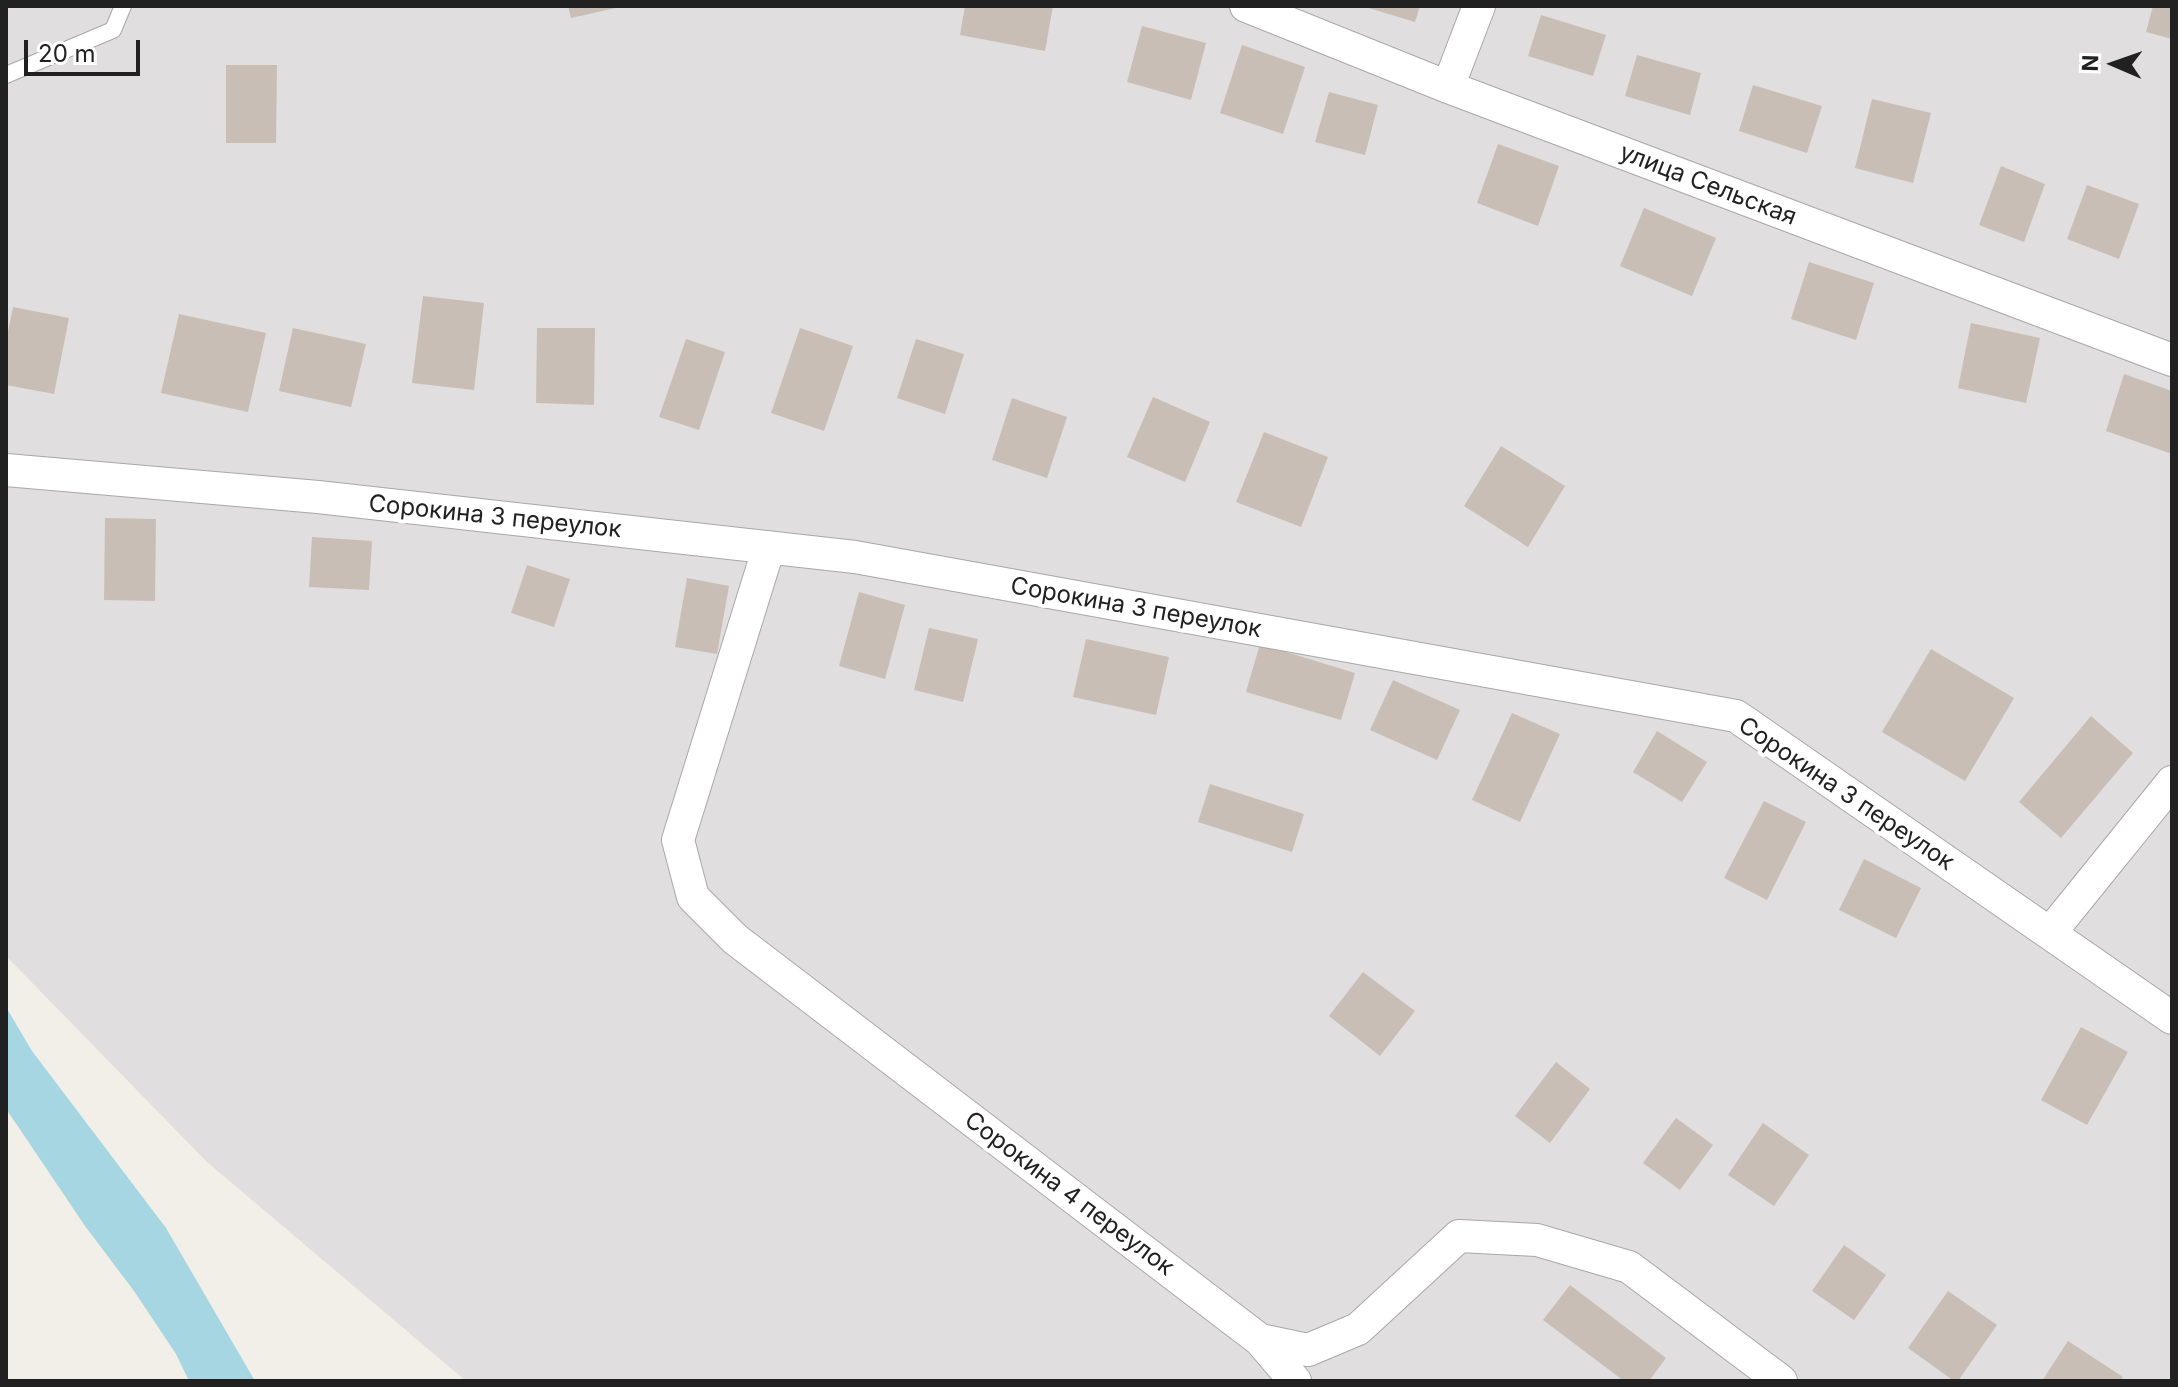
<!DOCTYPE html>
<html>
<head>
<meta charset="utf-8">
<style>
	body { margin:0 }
	#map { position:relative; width:2178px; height:1387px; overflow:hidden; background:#f2eee8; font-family:Inter,sans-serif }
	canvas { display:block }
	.frame { position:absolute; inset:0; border:8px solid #212121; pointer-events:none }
	.north { position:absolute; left:2074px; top:24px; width:80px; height:80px; -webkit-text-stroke:6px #fff; paint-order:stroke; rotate:272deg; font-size:22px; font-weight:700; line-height:32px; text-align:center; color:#212121 }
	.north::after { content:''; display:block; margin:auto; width:28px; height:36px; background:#212121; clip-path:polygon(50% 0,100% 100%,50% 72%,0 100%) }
	.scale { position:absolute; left:24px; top:40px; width:116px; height:36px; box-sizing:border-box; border:4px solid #212121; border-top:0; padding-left:10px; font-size:24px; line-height:28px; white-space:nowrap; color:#212121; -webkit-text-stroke:6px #fff; paint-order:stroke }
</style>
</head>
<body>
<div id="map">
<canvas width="2178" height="1387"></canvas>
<div class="frame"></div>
<div class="north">N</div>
<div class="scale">20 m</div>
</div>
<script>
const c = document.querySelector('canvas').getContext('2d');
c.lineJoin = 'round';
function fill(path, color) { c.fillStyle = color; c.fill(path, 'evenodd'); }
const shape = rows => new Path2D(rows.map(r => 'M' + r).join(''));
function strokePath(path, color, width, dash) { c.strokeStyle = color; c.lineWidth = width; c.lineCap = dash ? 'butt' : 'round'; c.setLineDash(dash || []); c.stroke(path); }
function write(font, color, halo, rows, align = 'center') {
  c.font = font + ' Inter,sans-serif'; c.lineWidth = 8; c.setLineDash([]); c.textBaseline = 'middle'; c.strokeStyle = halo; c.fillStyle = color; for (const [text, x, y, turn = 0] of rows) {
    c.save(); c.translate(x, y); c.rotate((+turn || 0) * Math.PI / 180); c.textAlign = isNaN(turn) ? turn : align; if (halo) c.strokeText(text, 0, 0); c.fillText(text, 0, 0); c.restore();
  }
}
fill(shape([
	[6,6,2172,6,2172,1381,466,1381,207,1162,6,956]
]), '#e0dede');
fill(shape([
	[6,1007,32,1051,166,1228,255,1381,189,1381,176,1354,134,1291,85,1226,19,1128,6,1109]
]), '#a6d6e2');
fill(shape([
	[568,6,620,6,620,7,571,18],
	[965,6,1053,6,1045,51,960,35],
	[1362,6,1420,6,1415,22],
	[2153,6,2172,6,2172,39,2146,32],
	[1541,15,1606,35,1593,76,1528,56],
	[1142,26,1206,43,1191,100,1127,82],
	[1242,45,1305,67,1283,134,1220,113],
	[1637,55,1701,73,1690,115,1625,96],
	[226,65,277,65,276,143,226,143],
	[1753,85,1822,106,1807,153,1739,131],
	[1329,92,1378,105,1365,155,1315,142],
	[1872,99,1931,113,1913,183,1855,168],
	[1498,144,1559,166,1538,226,1477,203],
	[2001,166,2045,184,2024,242,1979,225],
	[2087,185,2139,204,2119,259,2067,239],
	[1644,208,1716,238,1692,296,1620,266],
	[1809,262,1874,283,1856,340,1791,319],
	[423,296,484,303,474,390,412,383],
	[13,307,69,318,54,394,6,385,6,342],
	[179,314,266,333,248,412,161,393],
	[1971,323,2040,338,2026,403,1958,388],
	[293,328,366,344,351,407,279,391],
	[537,328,595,328,594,405,536,403],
	[800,328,853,346,824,431,771,413],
	[686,339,725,352,699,430,659,417],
	[916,339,964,354,945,414,897,398],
	[2124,374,2172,391,2172,454,2106,431],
	[1153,397,1210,422,1185,482,1127,457],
	[1012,398,1067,417,1047,478,992,460],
	[1264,432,1328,457,1301,527,1236,502],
	[1501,446,1565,486,1528,547,1464,506],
	[105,518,156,519,155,601,104,600],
	[312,537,372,541,369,590,309,587],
	[527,565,570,579,554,627,511,613],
	[687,578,729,586,717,654,675,647],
	[859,592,905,605,885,679,839,666],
	[929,628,978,639,963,702,914,690],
	[1086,639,1169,657,1156,715,1073,697],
	[1260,644,1355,673,1341,720,1246,692],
	[1931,649,2014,698,1965,781,1882,732],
	[1393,680,1460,710,1437,760,1370,730],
	[1512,713,1560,734,1520,822,1472,800],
	[2091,716,2133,753,2061,838,2019,802],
	[1657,731,1707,762,1682,802,1633,772],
	[1210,784,1304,814,1292,852,1198,822],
	[1764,801,1806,822,1767,900,1724,878],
	[1864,859,1921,888,1896,938,1839,910],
	[1363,972,1415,1011,1380,1056,1329,1016],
	[2081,1027,2128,1052,2087,1125,2041,1100],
	[1556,1062,1590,1089,1550,1143,1515,1116],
	[1676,1118,1713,1145,1680,1190,1643,1163],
	[1763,1123,1809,1155,1774,1206,1728,1175],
	[1844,1245,1886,1275,1854,1320,1812,1291],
	[1570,1285,1666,1358,1649,1381,1624,1381,1543,1320],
	[1948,1291,1997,1325,1958,1381,1954,1381,1908,1348],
	[2068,1341,2123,1377,2120,1381,2042,1381]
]), '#c8beb6');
const service = shape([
	[6,75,113,30,123,6]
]);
const minor = shape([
	[1246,6,1448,87,2172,360],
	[1448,87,1479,6],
	[6,470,318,497,855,557,1736,716,2172,1018],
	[769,547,678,840,693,897,735,939,1260,1340,1308,1350,1358,1329,1459,1236,1537,1240,1629,1267,1781,1381],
	[2050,933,2172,782],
	[1260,1340,1295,1381]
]);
strokePath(service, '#a8a8a8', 18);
strokePath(minor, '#a8a8a8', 34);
strokePath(service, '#fff', 16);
strokePath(minor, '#fff', 32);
write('24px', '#212121', '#fff', [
	["улица Сельская",1708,185,21],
	["Сорокина 3 переулок",495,517,6],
	["Сорокина 3 переулок",1136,608,10],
	["Сорокина 3 переулок",1846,794,34],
	["Сорокина 4 переулок",1069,1194,37]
]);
</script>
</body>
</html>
